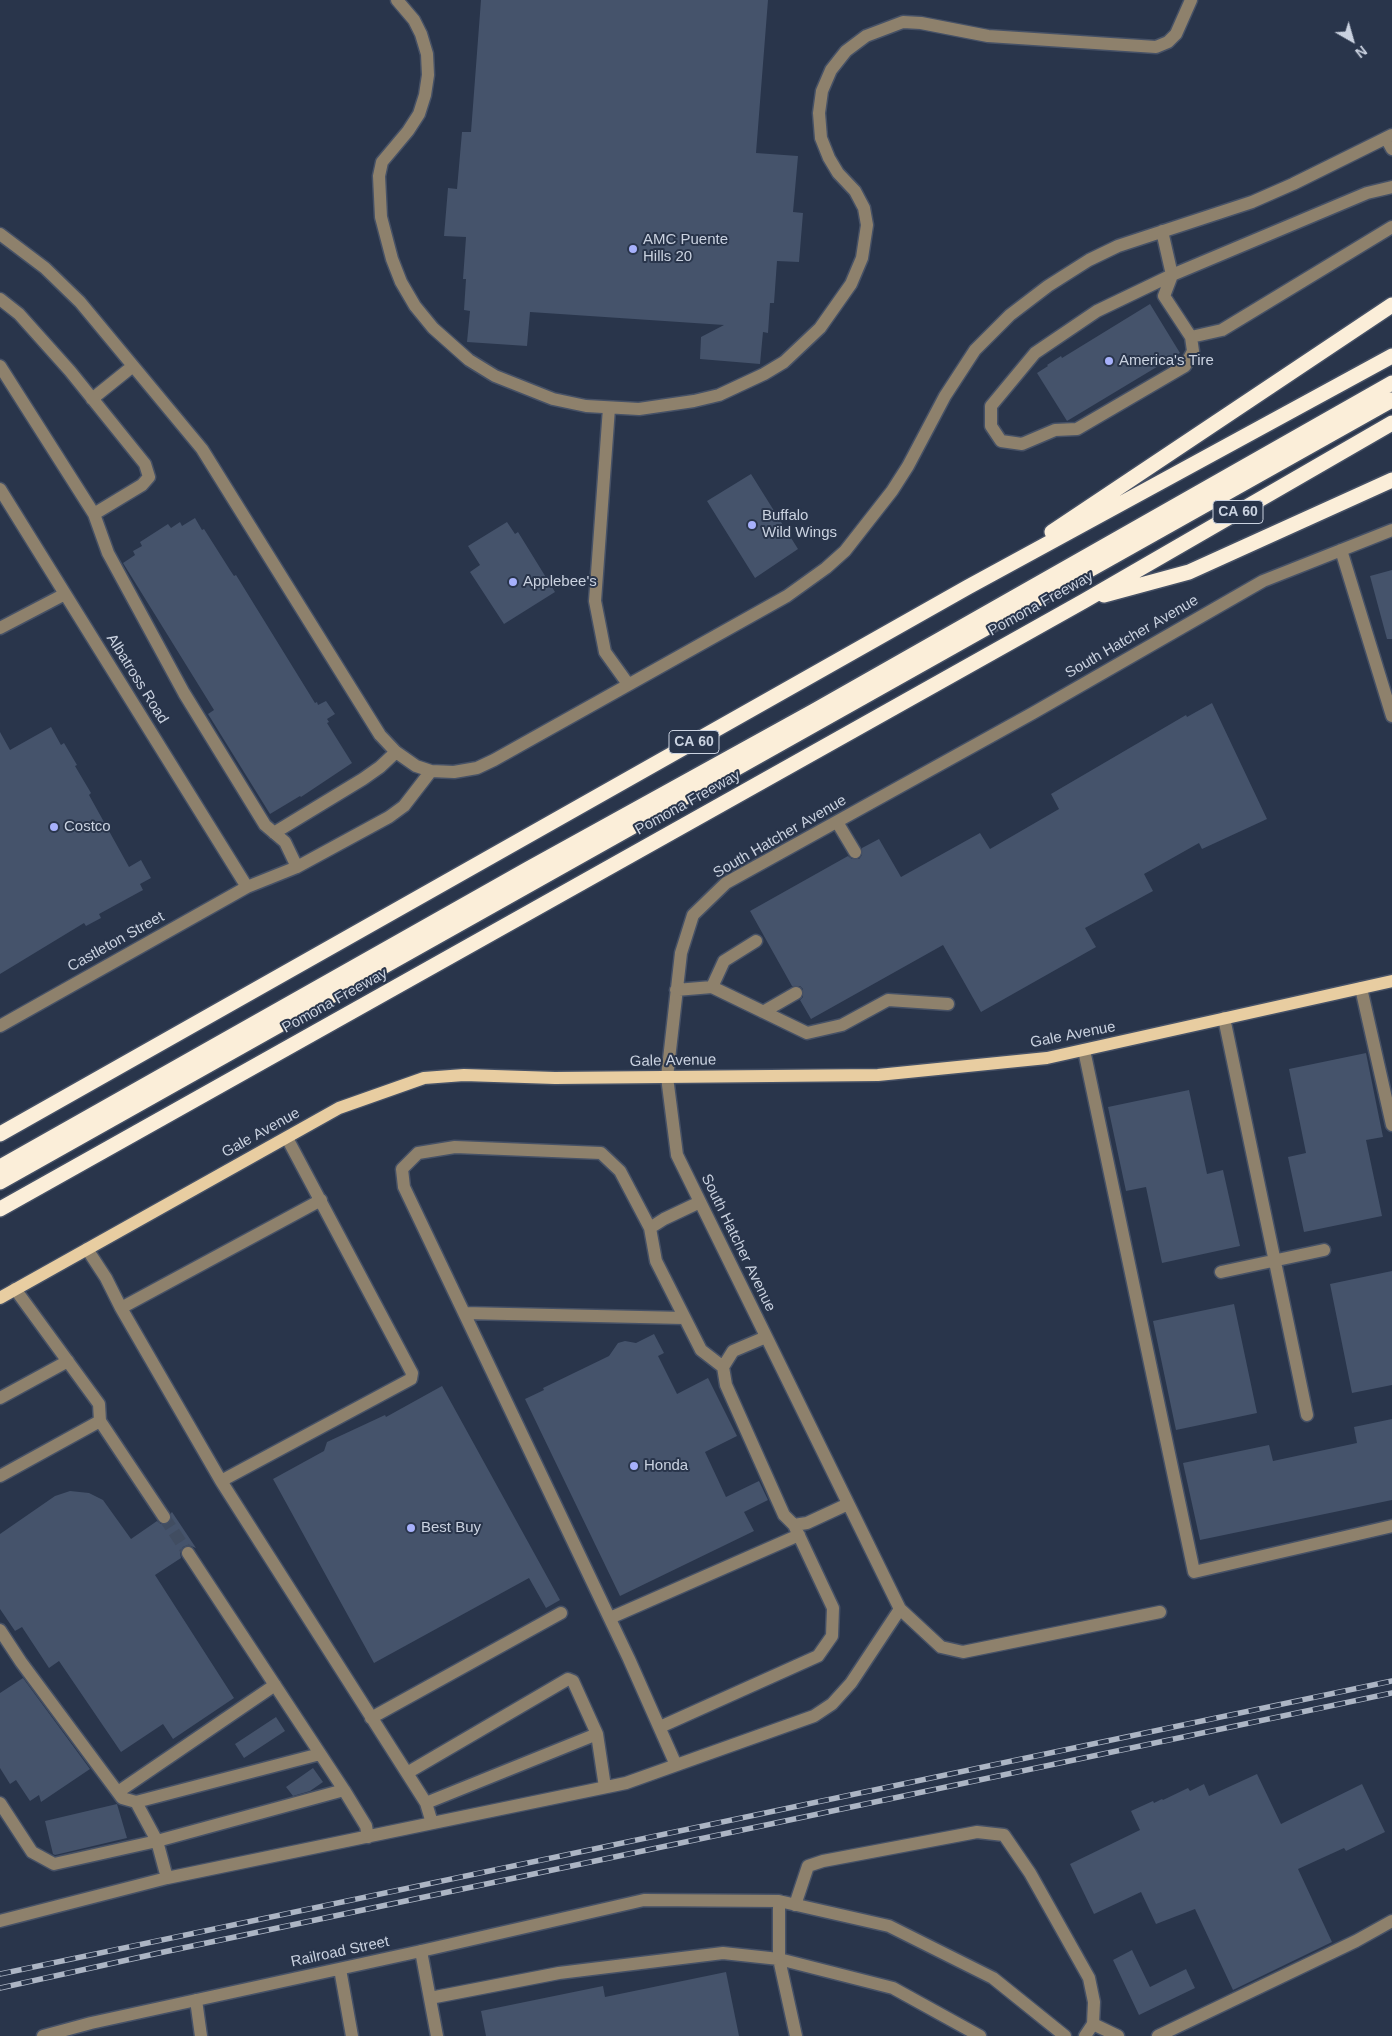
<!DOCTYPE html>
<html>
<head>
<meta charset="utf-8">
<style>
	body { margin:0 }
	#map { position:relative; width:1392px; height:2036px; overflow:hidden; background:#29354b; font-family:Helvetica,sans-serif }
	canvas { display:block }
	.north { position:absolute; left:1327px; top:15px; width:50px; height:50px; -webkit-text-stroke:4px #29354b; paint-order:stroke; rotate:142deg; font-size:14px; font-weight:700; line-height:20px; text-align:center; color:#cad2e0 }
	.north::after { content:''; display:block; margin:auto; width:18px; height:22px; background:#cad2e0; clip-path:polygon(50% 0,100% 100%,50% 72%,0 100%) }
</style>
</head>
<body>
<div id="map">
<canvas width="1392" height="2036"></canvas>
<div class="north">N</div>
</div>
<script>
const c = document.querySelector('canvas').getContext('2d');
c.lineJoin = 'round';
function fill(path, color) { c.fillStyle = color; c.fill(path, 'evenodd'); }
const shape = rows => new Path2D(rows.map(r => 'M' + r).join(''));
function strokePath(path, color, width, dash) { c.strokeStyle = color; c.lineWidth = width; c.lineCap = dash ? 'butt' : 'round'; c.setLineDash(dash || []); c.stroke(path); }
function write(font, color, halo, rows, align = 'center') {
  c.font = font + ' Helvetica,sans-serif'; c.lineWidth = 4; c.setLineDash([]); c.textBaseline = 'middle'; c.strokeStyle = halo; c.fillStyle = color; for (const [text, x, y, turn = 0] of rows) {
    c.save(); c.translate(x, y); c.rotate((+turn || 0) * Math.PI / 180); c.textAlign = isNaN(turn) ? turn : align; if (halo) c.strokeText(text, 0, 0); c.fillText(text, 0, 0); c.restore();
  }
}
fill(shape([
	[481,0,768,0,756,153,798,156,793,212,803,213,799,262,777,261,774,303,770,303,768,333,763,332,760,364,700,359,701,337,724,325,530,312,527,346,467,342,470,311,464,310,466,279,463,279,466,237,444,236,448,188,457,189,462,132,471,132],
	[1150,304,1180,353,1067,421,1037,373,1048,366,1047,365,1061,356,1062,358],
	[751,474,798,549,755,578,707,501],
	[195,518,202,530,204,529,230,570,234,576,236,575,315,703,317,702,318,705,326,701,335,714,327,719,329,722,327,723,352,763,301,797,300,796,270,814,208,714,214,710,123,563,135,555,133,551,142,546,140,542,168,524,171,528,180,522,182,526],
	[507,522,515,534,518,532,555,592,504,624,470,572,480,565,468,546],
	[1392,570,1392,639,1387,639,1370,576],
	[1212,703,1267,819,1202,849,1199,843,1144,874,1153,891,1085,928,1096,947,981,1012,943,945,811,1019,800,1000,803,997,803,989,800,986,792,986,750,911,848,856,852,859,859,859,862,855,862,848,879,839,901,877,980,833,990,849,1059,809,1051,794,1186,715,1187,717],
	[51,727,61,745,64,743,77,765,75,766,91,793,89,795,129,867,141,860,151,878,140,884,143,890,99,914,101,918,86,926,84,923,0,974,0,732,10,750],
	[1366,1053,1383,1137,1366,1140,1382,1216,1304,1232,1288,1157,1306,1153,1289,1069],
	[1189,1090,1207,1174,1223,1170,1240,1246,1162,1263,1146,1187,1126,1191,1108,1107],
	[1392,1271,1392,1385,1352,1393,1330,1284],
	[1234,1304,1257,1413,1176,1430,1153,1321],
	[654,1334,664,1353,658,1356,677,1394,708,1378,737,1436,705,1452,726,1497,759,1481,768,1500,744,1512,754,1531,620,1596,525,1399,544,1390,543,1388,609,1356,618,1343,625,1341,636,1343],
	[442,1386,560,1600,546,1608,529,1578,374,1663,273,1479,324,1451,327,1442,385,1415,386,1417],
	[1392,1419,1392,1500,1200,1540,1183,1463,1269,1445,1273,1461,1357,1443,1354,1427],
	[70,1491,89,1493,103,1500,131,1539,157,1521,161,1524,168,1524,171,1520,171,1513,172,1512,196,1548,188,1545,183,1547,180,1553,181,1558,155,1575,234,1698,173,1739,163,1724,121,1752,59,1661,49,1668,22,1627,15,1631,0,1609,0,1534,55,1496],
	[23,1678,90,1769,41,1802,39,1795,30,1801,16,1780,10,1784,0,1768,0,1693],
	[276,1717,285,1731,244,1758,235,1744],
	[313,1768,323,1782,310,1791,293,1796,286,1787],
	[1257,1774,1281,1824,1362,1784,1385,1832,1346,1851,1344,1848,1298,1869,1332,1942,1233,1990,1195,1909,1156,1924,1141,1892,1094,1914,1070,1864,1140,1830,1131,1811,1153,1801,1154,1803,1162,1799,1163,1800,1188,1788,1190,1791,1204,1784,1209,1796],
	[117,1804,127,1838,55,1855,53,1854,45,1821],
	[1132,1950,1150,1987,1186,1969,1195,1988,1139,2015,1113,1960],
	[726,1972,739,2036,486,2036,481,2011,603,1986,605,1997]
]), '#45536b');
strokePath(shape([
	[164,1517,188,1553]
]), '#414d61', 12, [12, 6]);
const minor = shape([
	[397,0,414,20,421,34,427,54,428,75,425,95,419,114,408,131,382,162,379,176,381,217,392,259,401,282,415,306,433,328,469,360,495,376,553,399,586,406,639,409,694,401,719,395,764,374,784,362,820,328,851,284,862,258,867,225,864,208,855,191,838,173,829,158,821,138,819,113,822,91,831,70,846,51,866,36,903,22,921,23,988,36,1156,47,1168,42,1176,34,1191,0],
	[1386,138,1392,149],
	[1162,231,1172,275,1164,296,1191,337,1222,330,1392,227],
	[0,234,45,268,80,302,202,449,380,735,396,752,416,766,431,771,454,772,477,768,494,760,787,596,826,568,845,551,892,491,908,466,945,396,975,350,1010,315,1048,286,1089,260,1118,246,1252,202,1293,184,1392,135],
	[0,299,19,314,70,371,145,464,149,477,142,485,94,514],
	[1191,337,1193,351,1185,366,1077,429,1055,430,1022,444,1001,441,991,426,991,406,1035,353,1097,311,1172,275,1367,193,1392,187],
	[0,366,94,514,108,553,184,693,265,825,285,842,297,867],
	[92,399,133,366],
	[609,408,595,601,605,652,628,684],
	[0,489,247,887],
	[1341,550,1392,716],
	[0,628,65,594],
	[837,822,855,852],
	[274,833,363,779,380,767,396,752],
	[712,987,724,961,756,941],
	[1361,988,1392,1125],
	[676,990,712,987,807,1033,842,1025,888,1000,948,1004],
	[763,1012,796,993],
	[1224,1018,1307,1415],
	[0,1026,247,887,297,867,389,817,404,806,431,771],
	[1084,1050,1194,1572,1392,1526],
	[287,1138,412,1373,411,1379,221,1481,426,1803,432,1823],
	[700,1202,664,1219,650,1228,656,1261,701,1350,723,1367],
	[650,1228,620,1171,601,1153,455,1147,418,1153,402,1169,404,1187,629,1659,676,1765],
	[87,1249,106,1278,121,1308,321,1200],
	[1221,1272,1324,1250],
	[15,1289,99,1404,100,1421,164,1517],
	[121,1308,221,1481],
	[464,1313,684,1318],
	[766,1337,733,1351,723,1367,726,1385,784,1515,794,1525,807,1523,848,1504],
	[0,1398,68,1361],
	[0,1476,100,1421],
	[188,1553,344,1790,366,1826,368,1837],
	[1160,1612,963,1652,941,1647,900,1609,677,1155,667,1077,681,953,693,915,726,883,1033,713,1263,581,1392,530],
	[610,1618,799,1535],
	[0,1630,21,1662,122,1798,136,1802,157,1841,54,1864,32,1852,0,1803],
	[371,1718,561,1613],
	[660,1727,818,1656,832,1636,833,1608,794,1525],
	[407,1773,568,1679,573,1681,597,1734],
	[118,1792,275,1685],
	[136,1802,320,1754],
	[426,1803,597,1734,605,1787],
	[167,1878,157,1841,344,1790],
	[779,1901,779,1959,796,2036],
	[795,1905,808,1866,823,1861,977,1832,1004,1835,1030,1873,1089,1978,1094,2002,1093,2024,1085,2036],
	[0,1921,167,1878,626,1783,814,1716,832,1704,851,1683,900,1609],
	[421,1951,437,2036],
	[340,1969,352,2036],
	[430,1998,559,1973,723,1953,779,1959,893,1988,980,2036],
	[196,2000,201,2036],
	[1093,2024,1118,2036],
	[43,2036,91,2023,421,1951,644,1900,779,1901,889,1926,993,1978,1065,2036],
	[1158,2036,1356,1941,1392,1921]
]);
const major = shape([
	[0,1298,339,1108,424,1078,464,1075,555,1078,878,1075,1047,1058,1392,981]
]);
const highway = shape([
	[1052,532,1392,305],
	[1104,595,1189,572,1392,480],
	[0,1134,968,587,1392,356],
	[0,1167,528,869,814,711,1392,383],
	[0,1182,1392,400],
	[0,1209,1084,601,1392,423]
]);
strokePath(minor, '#465166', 15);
strokePath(major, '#465166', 15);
strokePath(highway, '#465166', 18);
strokePath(minor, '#8e816c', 12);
strokePath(major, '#e8cda1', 12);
strokePath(highway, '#fbeed9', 15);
const rail = shape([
	[0,1974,1392,1681],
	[0,1988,159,1953,1392,1693]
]);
strokePath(rail, '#acb5c4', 5.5);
strokePath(rail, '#29354b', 4, [11]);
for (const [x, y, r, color] of [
	[633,249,5,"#a7b1fc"],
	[1109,361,5,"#a7b1fc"],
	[752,525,5,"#a7b1fc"],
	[513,582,5,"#a7b1fc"],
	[54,827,5,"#a7b1fc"],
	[634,1466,5,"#a7b1fc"],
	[411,1528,5,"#a7b1fc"]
]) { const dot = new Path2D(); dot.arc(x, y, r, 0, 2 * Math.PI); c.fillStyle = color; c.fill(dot); strokePath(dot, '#29354b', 2); }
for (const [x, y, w] of [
	[1238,512,50],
	[694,742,50]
]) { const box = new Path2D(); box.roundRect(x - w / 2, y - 11.5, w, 23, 4); c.fillStyle = '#29354b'; c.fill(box); strokePath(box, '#cad2e0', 1); }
write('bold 14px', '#cad2e0', null, [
	["CA 60",1238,512],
	["CA 60",694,742]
]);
write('15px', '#cad2e0', '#29354b', [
	["AMC Puente",643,240],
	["Hills 20",643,257],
	["America's Tire",1119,361],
	["Buffalo",762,516],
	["Wild Wings",762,533],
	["Applebee's",523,582],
	["Costco",64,827],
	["Honda",644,1466],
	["Best Buy",421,1528]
], 'left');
write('15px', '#cad2e0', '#29354b', [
	["Pomona Freeway",1041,604,-29],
	["South Hatcher Avenue",1132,637,-30],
	["Albatross Road",137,679,58],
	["Pomona Freeway",688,803,-29],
	["South Hatcher Avenue",780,837,-30],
	["Castleton Street",116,942,-29],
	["Pomona Freeway",335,1001,-29],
	["Gale Avenue",1073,1035,-11],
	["Gale Avenue",673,1061,-1],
	["Gale Avenue",261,1133,-29],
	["South Hatcher Avenue",738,1243,64],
	["Railroad Street",340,1952,-12]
]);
</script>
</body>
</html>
